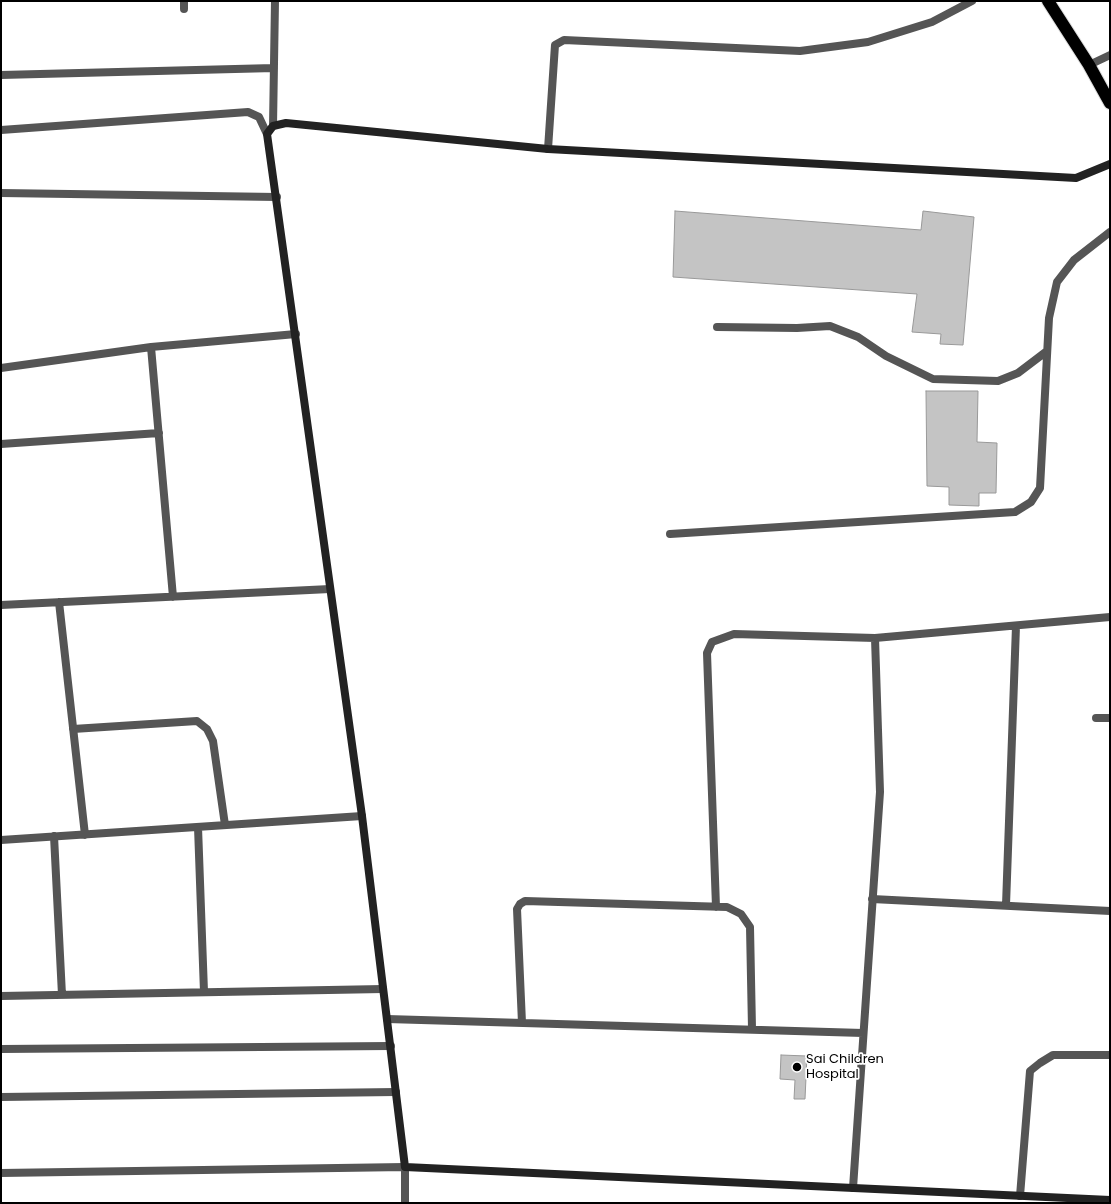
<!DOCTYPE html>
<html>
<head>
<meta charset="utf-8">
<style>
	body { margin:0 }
	#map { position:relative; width:1111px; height:1204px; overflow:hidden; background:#fff; font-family:Poppins,sans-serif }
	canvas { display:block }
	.frame { position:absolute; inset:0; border:2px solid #000; pointer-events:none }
</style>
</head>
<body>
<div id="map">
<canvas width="1111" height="1204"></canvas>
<div class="frame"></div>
</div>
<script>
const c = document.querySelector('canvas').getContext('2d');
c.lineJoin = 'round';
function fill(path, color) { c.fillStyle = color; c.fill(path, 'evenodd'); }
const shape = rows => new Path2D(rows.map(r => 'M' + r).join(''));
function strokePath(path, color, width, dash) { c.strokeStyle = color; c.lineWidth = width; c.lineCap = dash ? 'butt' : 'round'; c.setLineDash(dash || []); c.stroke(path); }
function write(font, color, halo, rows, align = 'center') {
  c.font = font + ' Poppins,sans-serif'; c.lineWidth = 3.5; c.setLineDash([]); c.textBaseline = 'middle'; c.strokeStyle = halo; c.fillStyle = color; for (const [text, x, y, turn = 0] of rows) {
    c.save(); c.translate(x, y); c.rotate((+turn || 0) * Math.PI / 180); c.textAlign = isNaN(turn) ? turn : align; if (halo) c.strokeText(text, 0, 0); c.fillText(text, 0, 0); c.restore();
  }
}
const building = shape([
	[675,211,921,230,923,211,974,217,963,345,940,344,941,334,912,332,917,294,673,277,675,211],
	[926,391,978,391,977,442,997,443,996,493,979,493,979,506,949,505,949,487,927,486,926,391],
	[781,1055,807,1056,805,1099,794,1099,795,1080,780,1079,781,1055]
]);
fill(building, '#c4c4c4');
strokePath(building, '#999', 1);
const highway = shape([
	[1048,1,1089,65,1110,103]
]);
strokePath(highway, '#dbdbdb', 14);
strokePath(shape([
	[717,327,797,328,830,326,858,337,886,356,933,379,998,381,1018,373,1047,351],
	[670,534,1015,512,1031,502,1040,488,1049,318,1057,282,1074,260,1110,232]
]), '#555', 8);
strokePath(shape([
	[184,9,184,1],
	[1089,65,1110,55],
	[1,75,274,68],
	[273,126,275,1],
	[1,130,248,112,259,117,267,134],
	[548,149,555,45,564,40,800,51,868,42,932,22,972,1],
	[1,193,277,197],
	[151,347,173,597],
	[1,368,151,347,296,334],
	[1,444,159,433],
	[59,602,85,835],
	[1,605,330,589],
	[1096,718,1110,718],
	[73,729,197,721,207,729,213,741,225,825],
	[198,827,204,992],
	[54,836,62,995],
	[1,840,362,816],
	[872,899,1110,911],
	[1006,905,1016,626],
	[716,907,707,653,712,642,734,634,875,638,1110,617],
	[1,996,383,989],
	[387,1019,863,1033],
	[522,1023,517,909,520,904,525,901,727,907,741,914,750,927,752,1029],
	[1,1049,391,1046],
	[1,1097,396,1092],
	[1,1173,405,1167,405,1203],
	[853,1188,880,792,875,638],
	[1020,1196,1030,1071,1040,1063,1053,1055,1110,1055]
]), '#555', 8);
strokePath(shape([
	[1110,164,1076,178,548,149,286,123,273,126,267,134,362,816,405,1167,1110,1200]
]), '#222', 8);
strokePath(highway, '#000', 12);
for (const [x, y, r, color] of [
	[797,1067,5,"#000"]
]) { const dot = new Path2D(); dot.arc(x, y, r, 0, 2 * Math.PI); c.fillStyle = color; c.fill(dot); strokePath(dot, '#fff', 1.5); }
write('13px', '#000', '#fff', [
	["Sai Children",806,1060],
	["Hospital",806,1075]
], 'left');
</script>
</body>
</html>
